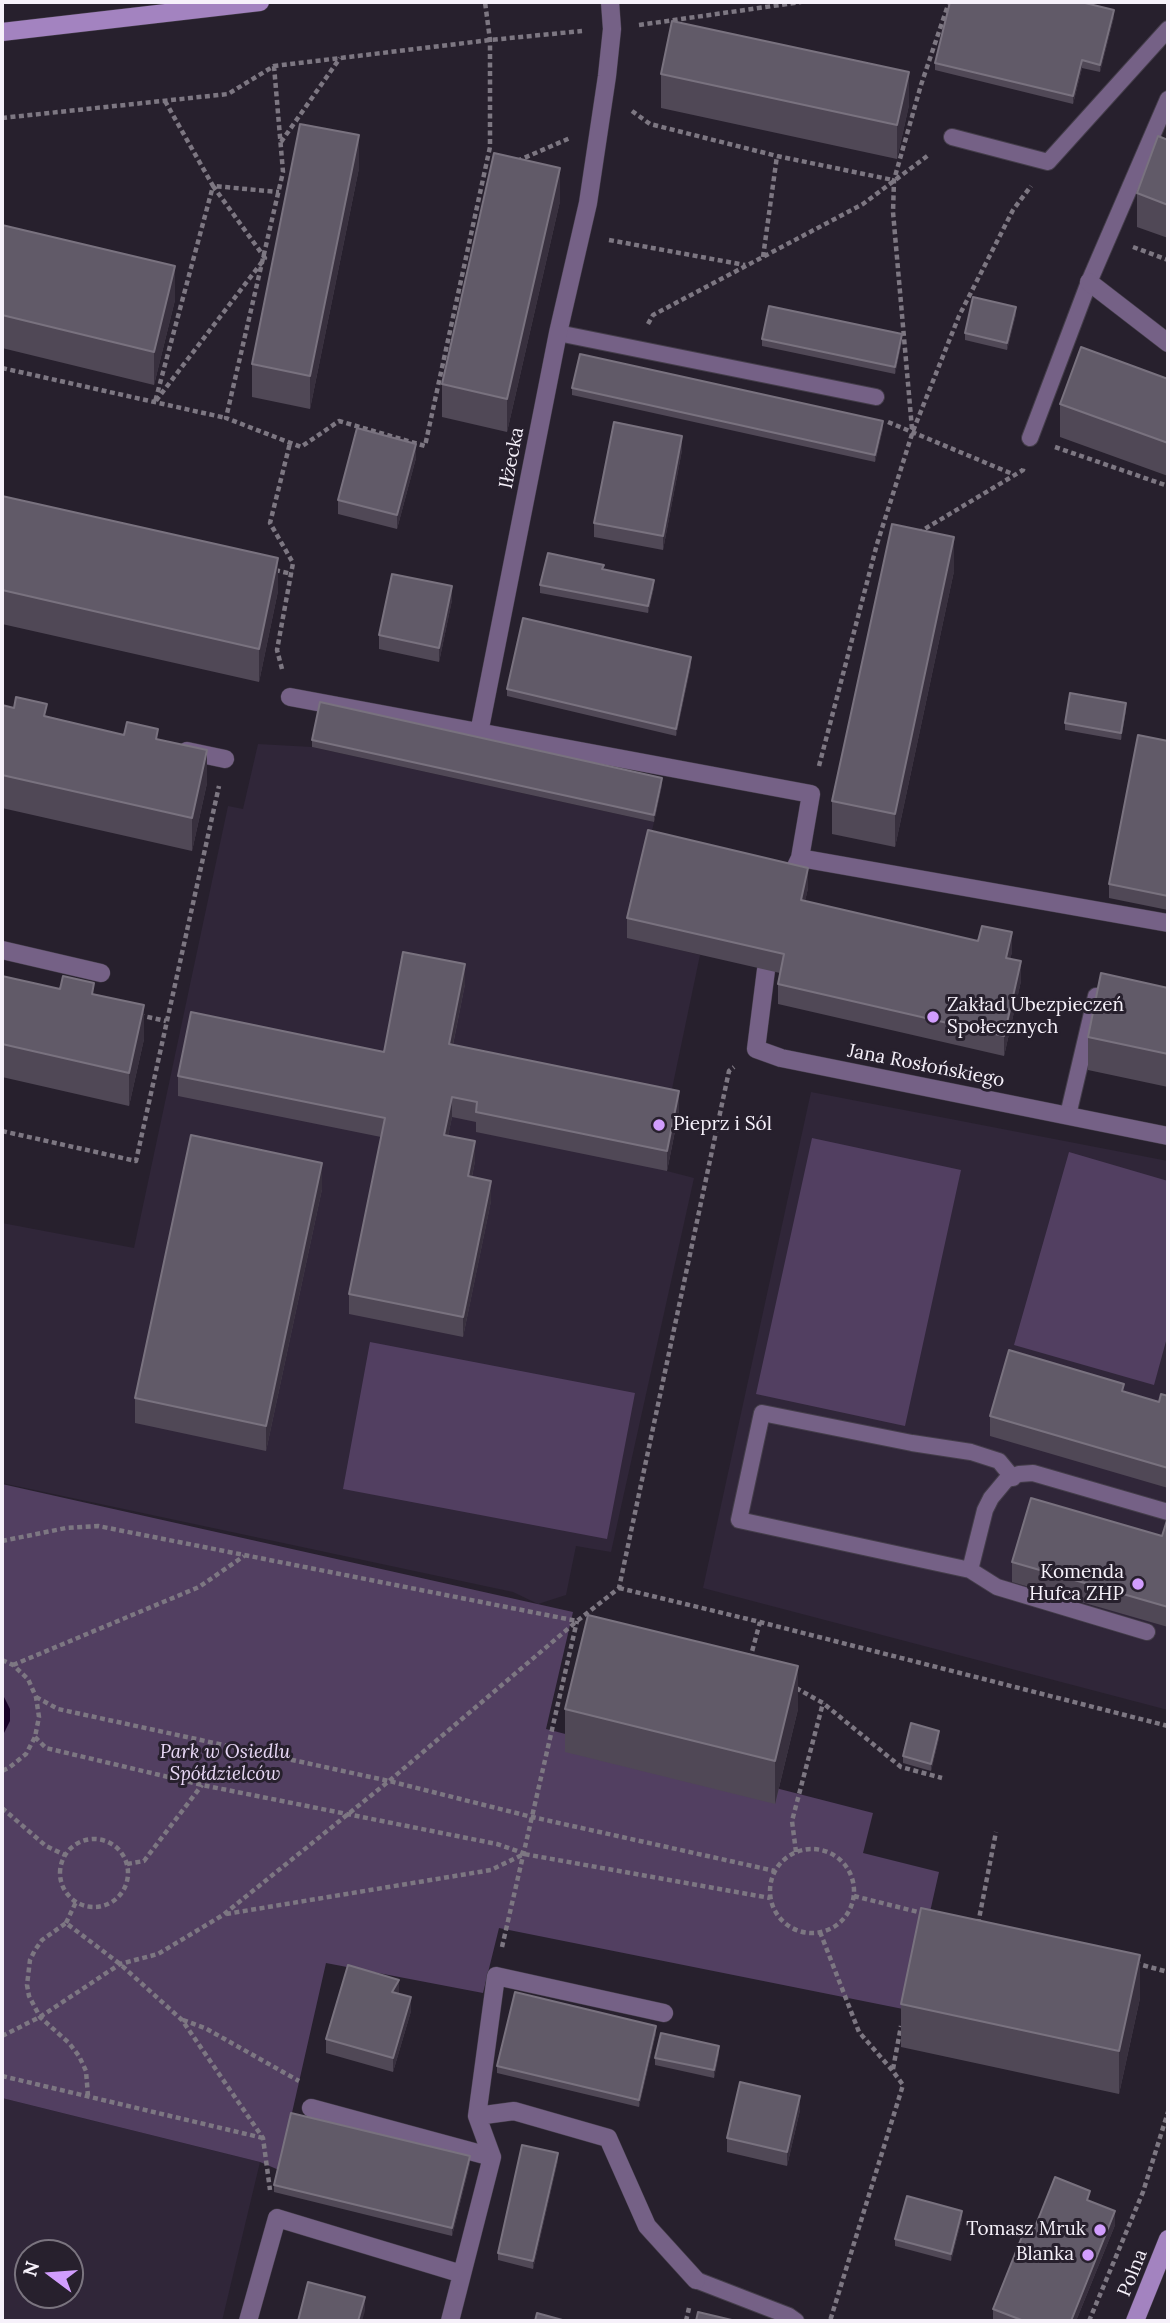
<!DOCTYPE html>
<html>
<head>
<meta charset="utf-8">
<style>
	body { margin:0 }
	#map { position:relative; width:1170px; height:2323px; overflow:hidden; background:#27202d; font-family:Lora,serif }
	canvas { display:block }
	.frame { position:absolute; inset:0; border:4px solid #f6f1fa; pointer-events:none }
	.north { position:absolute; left:14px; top:2239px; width:70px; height:70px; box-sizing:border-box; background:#27202d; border:2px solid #7a747f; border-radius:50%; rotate:286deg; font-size:19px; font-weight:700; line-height:28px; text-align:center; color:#f6f1fa }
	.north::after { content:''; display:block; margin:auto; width:24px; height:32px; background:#d19dfd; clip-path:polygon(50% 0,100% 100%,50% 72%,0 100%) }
</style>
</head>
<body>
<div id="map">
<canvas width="1170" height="2323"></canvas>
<div class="frame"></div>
<div class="north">N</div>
</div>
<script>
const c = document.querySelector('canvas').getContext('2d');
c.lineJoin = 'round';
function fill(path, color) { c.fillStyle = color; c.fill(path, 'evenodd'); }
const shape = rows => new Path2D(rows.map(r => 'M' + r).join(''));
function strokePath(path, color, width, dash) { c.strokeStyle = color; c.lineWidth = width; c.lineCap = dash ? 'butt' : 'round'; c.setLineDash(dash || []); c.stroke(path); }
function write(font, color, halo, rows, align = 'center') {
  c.font = font + ' Lora,serif'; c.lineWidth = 6; c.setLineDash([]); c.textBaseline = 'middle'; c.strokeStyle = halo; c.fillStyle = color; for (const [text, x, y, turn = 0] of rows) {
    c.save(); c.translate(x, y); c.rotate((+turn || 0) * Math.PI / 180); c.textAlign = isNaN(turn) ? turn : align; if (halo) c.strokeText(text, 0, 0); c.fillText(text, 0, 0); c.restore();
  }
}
fill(shape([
	[258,744,312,747,654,822,628,937,700,955,668,1108,679,1111,667,1171,694,1178,611,1552,576,1546,566,1595,538,1604,513,1592,2,1483,2,1223,134,1248,228,806,243,809],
	[811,1092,1168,1161,1168,1710,703,1588],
	[2,2098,260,2162,222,2321,2,2321],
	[28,2253,70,2253,70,2295,28,2295]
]), '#302639');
fill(shape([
	[812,1138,961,1170,905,1426,756,1394],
	[1069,1152,1168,1181,1168,1334,1154,1385,1014,1345],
	[370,1342,635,1393,607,1539,343,1489],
	[2,1484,573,1612,546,1729,873,1813,863,1853,939,1872,908,2010,499,1928,483,1993,326,1963,279,2170,260,2162,2,2098]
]), '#523f61');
fill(shape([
	[2,1693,10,1709,10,1721,2,1737]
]), '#1a0229');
const lane = shape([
	[952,137,1048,162,1168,29],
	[558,333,876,397],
	[1030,438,1089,282,1168,99],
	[1068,1115,1096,996,1117,999],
	[970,1570,739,1520,762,1413,912,1443,971,1452,999,1461,1013,1478],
	[1147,1632,997,1587,970,1570,985,1510,991,1498,1006,1480,1019,1474,1033,1473,1168,1512],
	[696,2280,789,2316,796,2321]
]);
const street = shape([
	[1089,282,1168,343],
	[290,697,811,794,800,858,788,883],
	[479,733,558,333,588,203,607,76,612,29,610,2],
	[187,751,225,759],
	[800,858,1168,923],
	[2,950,101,973],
	[766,970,756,1049,781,1058,1168,1136],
	[311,2108,492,2157],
	[477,2116,514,2111,608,2138,647,2226,696,2280],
	[248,2321,277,2218,462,2274],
	[450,2321,492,2157,477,2116,496,1976,664,2013]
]);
const secondary = shape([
	[2,32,260,2],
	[1135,2321,1168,2239]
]);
strokePath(lane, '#443d4a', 18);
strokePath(street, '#443d4a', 19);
strokePath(secondary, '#443d4a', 19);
strokePath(shape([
	[639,25,801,2],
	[274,66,283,172,226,418,301,447,339,421,425,446,490,147,490,40,485,2],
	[165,101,213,186,155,402,265,258,213,186,279,192],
	[632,111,650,124,777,156,893,180],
	[2,118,228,94,274,66,490,40,582,31],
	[281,142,340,58],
	[517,161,570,138],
	[609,240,745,265],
	[1133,247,1168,260],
	[763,257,777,156],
	[648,324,653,315,863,204,930,154],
	[2,368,226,418],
	[888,422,1015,475],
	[912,429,893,212,894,180,921,85,949,2],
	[1055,447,1168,486],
	[918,533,1023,470,1024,465],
	[275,570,292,574],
	[282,669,277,650,293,563,270,523,290,443],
	[819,766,877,544,913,431,959,316,1013,210,1031,186],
	[139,1015,166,1021],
	[2,1131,136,1161,219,786],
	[2,1541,66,1528,98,1526,577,1621,619,1588,729,1071,734,1067],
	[619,1588,760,1622,1168,1726],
	[750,1659,760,1622],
	[2,1660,13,1665,28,1679,36,1697,39,1717,35,1737,26,1754,10,1767,2,1771],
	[13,1665,199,1587,244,1556],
	[796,1688,823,1703,901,1767,942,1778],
	[36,1697,58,1709,389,1781,532,1817,775,1871],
	[35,1737,46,1748,202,1785,497,1844,523,1853],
	[2,1808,46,1846,65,1855],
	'60 1873a34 34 0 1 1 68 0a34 34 0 1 1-68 0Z',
	'770 1891a42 42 0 1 1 84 0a42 42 0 1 1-84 0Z',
	[796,1852,792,1821,823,1703],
	[127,1864,144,1861,202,1785],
	[854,1896,926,1914],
	[226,1914,491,1870,524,1854,770,1898],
	[66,1923,76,1902],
	[978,1924,996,1832],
	[820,1932,859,2032,892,2070,903,2085,830,2321],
	[502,1947,577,1621],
	[1135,1963,1168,1972],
	[183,2020,205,2028,299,2081],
	[2,2036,40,2017,120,1964,158,1954,223,1915,389,1781,577,1621],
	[893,2069,901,2026],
	[2,2076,263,2138],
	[88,2096,86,2071,79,2056,69,2043,40,2017,29,1996,27,1985,30,1960,35,1950,42,1940,66,1923,120,1964,182,2020,263,2138,270,2190],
	[686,2321,689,2308],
	[1089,2321,1143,2192,1168,2112]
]), '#7d7782', 4.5, [5, 3.5]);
strokePath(lane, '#756186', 16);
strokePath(street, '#756186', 18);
strokePath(secondary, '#a383c0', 18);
fill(shape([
	[1114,17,1100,72,1082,68,1073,104,935,70,935,63],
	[661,74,909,105,897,159,661,108],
	[1168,140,1168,238,1137,227,1137,193],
	[359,168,310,409,252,397,252,364],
	[560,201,507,432,442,417,442,384],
	[2,225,175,300,154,385,2,348],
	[1016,314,1007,350,965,340,965,333],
	[762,339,902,341,895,374,762,346],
	[1168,379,1168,476,1060,437,1060,404],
	[572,388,883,428,875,462,572,395],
	[682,450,663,550,594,537,594,523],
	[416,458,397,529,338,514,338,500],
	[2,496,278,591,259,682,2,624],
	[604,569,654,587,648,613,540,593,540,585],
	[954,571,895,847,832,834,832,801],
	[452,600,439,662,379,649,379,635],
	[691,665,676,736,507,696,507,689],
	[2,705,124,735,158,739,207,783,192,851,2,808],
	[1126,710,1121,740,1065,730,1065,723],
	[312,740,662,785,654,822,312,747],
	[1168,741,1168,910,1109,898,1109,884],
	[808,888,805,901,1012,952,1010,959,1021,981,1004,1056,778,1004,778,984,780,973,627,938,627,918],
	[2,976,60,989,94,994,144,1039,129,1106,2,1077],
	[465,984,453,1045,679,1111,667,1171,476,1132,476,1122,452,1117,448,1136,475,1161,472,1177,491,1201,463,1337,349,1314,349,1294,381,1137,178,1096,178,1076,384,1052],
	[1168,988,1168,1087,1088,1070,1088,1037],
	[322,1189,266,1451,135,1423,135,1398],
	[1168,1396,1168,1488,990,1436,990,1416,1159,1402],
	[1168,1517,1168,1627,1012,1582,1012,1562,1162,1536],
	[565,1709,798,1709,775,1804,565,1752],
	[939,1738,931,1771,903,1763,903,1756],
	[399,1994,411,2011,393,2072,326,2053,326,2039],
	[1140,1998,1119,2094,901,2047,901,2004],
	[656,2033,639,2107,497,2073,497,2066],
	[719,2053,714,2078,655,2065,655,2058],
	[800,2110,787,2166,727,2152,727,2138],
	[558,2160,533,2269,498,2260,498,2253],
	[470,2163,452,2236,274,2192,274,2185],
	[1090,2201,1115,2225,1076,2321,993,2321,993,2309],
	[962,2218,951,2261,895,2246,895,2239]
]), '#504856');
fill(shape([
	[1114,10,1114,17,1100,72,1100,65],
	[1082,60,1082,68,1073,104,1073,96],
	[909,72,909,105,897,159,897,125],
	[359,135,359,168,310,409,310,376],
	[560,168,560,201,507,432,507,399],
	[175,266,175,300,154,385,154,352],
	[1016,307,1016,314,1007,350,1007,343],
	[902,334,902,341,895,374,895,367],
	[883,421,883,428,875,462,875,455],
	[682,436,682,450,663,550,663,536],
	[416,444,416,458,397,529,397,515],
	[954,537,954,571,895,847,895,814],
	[278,558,278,591,259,682,259,649],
	[654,580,654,587,648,613,648,606],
	[452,586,452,600,439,662,439,648],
	[691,657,691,665,676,736,676,729],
	[1126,703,1126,710,1121,740,1121,733],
	[207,750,207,783,192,851,192,818],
	[662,778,662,785,654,822,654,815],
	[808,868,808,888,801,920,801,900],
	[1012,932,1012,952,1006,978,1006,958],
	[1021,961,1021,981,1004,1056,1004,1036],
	[465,964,465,984,449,1064,449,1044],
	[144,1005,144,1039,129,1106,129,1073],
	[679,1091,679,1111,667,1171,667,1151],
	[452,1097,452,1117,444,1155,444,1135],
	[475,1141,475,1161,468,1196,468,1176],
	[322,1163,322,1189,266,1451,266,1426],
	[491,1181,491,1201,463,1337,463,1317],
	[798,1666,798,1709,775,1804,775,1761],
	[939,1731,939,1738,931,1771,931,1764],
	[1140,1955,1140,1998,1119,2094,1119,2051],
	[399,1980,399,1994,392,1992],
	[411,1997,411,2011,393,2072,393,2058],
	[656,2026,656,2033,639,2107,639,2100],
	[719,2046,719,2053,714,2078,714,2070],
	[800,2096,800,2110,787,2166,787,2152],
	[558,2153,558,2160,533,2269,533,2261],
	[470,2156,470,2163,452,2236,452,2228],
	[962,2211,962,2218,951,2261,951,2254],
	[1115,2211,1115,2225,1076,2321,1071,2321],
	[365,2297,365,2311,362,2321,358,2321]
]), '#38303e');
const building = shape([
	[950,2,1081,2,1114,10,1100,65,1082,60,1073,96,935,63,950,2],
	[672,21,909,72,897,125,661,74,672,21],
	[300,124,359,135,310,376,252,364,300,124],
	[1158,136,1168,140,1168,205,1137,193,1158,136],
	[494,153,560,168,507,399,442,384,494,153],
	[2,225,175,266,154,352,2,315,2,225],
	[973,297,1016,307,1007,343,965,333,973,297],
	[769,306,902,334,895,367,762,339,769,306],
	[1081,347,1168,379,1168,443,1060,404,1081,347],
	[580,354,883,421,875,455,572,388,580,354],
	[614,422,682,436,663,536,594,523,614,422],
	[357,428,416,444,397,515,338,500,357,428],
	[2,496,278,558,259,649,2,590,2,496],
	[892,524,954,537,895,814,832,801,892,524],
	[548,553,604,565,602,569,654,580,648,606,540,585,548,553],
	[392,574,452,586,439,648,379,635,392,574],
	[523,618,691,657,676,729,507,689,523,618],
	[1070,693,1126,703,1121,733,1065,723,1070,693],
	[16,697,47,704,44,716,124,735,127,722,158,729,156,739,207,750,192,818,2,775,2,705,14,708,16,697],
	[320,702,662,778,654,815,312,740,320,702],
	[1138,735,1168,741,1168,896,1109,884,1138,735],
	[648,830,808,868,801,900,978,941,982,926,1012,932,1006,958,1021,961,1004,1036,778,984,784,954,627,918,648,830],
	[403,952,465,964,449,1044,679,1091,667,1151,476,1112,477,1102,452,1097,444,1135,475,1141,468,1176,491,1181,463,1317,349,1294,385,1118,178,1076,191,1012,384,1052,403,952],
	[1101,973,1168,988,1168,1054,1088,1037,1101,973],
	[2,976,60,989,63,976,94,983,92,994,144,1005,129,1073,2,1044,2,976],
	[191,1135,322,1163,266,1426,135,1398,191,1135],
	[1009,1350,1124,1384,1122,1391,1159,1402,1161,1394,1168,1396,1168,1468,990,1416,1009,1350],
	[1031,1498,1162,1536,1168,1517,1168,1607,1012,1562,1031,1498],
	[588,1615,798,1666,775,1761,565,1709,588,1615],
	[911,1723,939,1731,931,1764,903,1756,911,1723],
	[921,1908,1140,1955,1119,2051,901,2004,921,1908],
	[348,1965,399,1980,392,1992,411,1997,393,2058,326,2039,348,1965],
	[515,1992,656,2026,639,2100,497,2066,515,1992],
	[661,2033,719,2046,714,2070,655,2058,661,2033],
	[740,2082,800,2096,787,2152,727,2138,740,2082],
	[291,2113,470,2156,452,2228,274,2185,291,2113],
	[522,2145,558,2153,533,2261,498,2253,522,2145],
	[1055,2177,1090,2191,1087,2200,1115,2211,1071,2321,1024,2321,993,2309,1023,2234,1031,2237,1055,2177],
	[907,2196,962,2211,951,2254,895,2239,907,2196],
	[308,2282,365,2297,358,2321,298,2321,308,2282],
	[698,2312,736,2321,696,2321,698,2312],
	[537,2313,566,2321,535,2321,537,2313]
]);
fill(building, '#615a68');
strokePath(building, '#79727f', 2);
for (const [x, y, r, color] of [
	[933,1017,7,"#d19dfd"],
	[659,1125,7,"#d19dfd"],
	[1138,1584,7,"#d19dfd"],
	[1100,2230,7,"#d19dfd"],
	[1088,2255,7,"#d19dfd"]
]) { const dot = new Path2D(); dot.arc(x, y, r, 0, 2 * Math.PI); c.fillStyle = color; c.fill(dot); strokePath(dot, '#27202d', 2.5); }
write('19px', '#f6f1fa', '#27202d', [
	["Iłżecka",512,458,-79],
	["Jana Rosłońskiego",926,1066,11],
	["Polna",1133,2273,-68]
]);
write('19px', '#f6f1fa', '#27202d', [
	["Zakład Ubezpieczeń",947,1006,"left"],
	["Społecznych",947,1028,"left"],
	["Pieprz i Sól",673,1125,"left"],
	["Komenda",1124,1573],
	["Hufca ZHP",1124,1595],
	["Tomasz Mruk",1086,2230],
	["Blanka",1074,2255]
], 'right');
write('italic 19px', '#e8d8f6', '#27202d', [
	["Park w Osiedlu",225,1753],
	["Spółdzielców",225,1775]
]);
</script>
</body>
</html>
